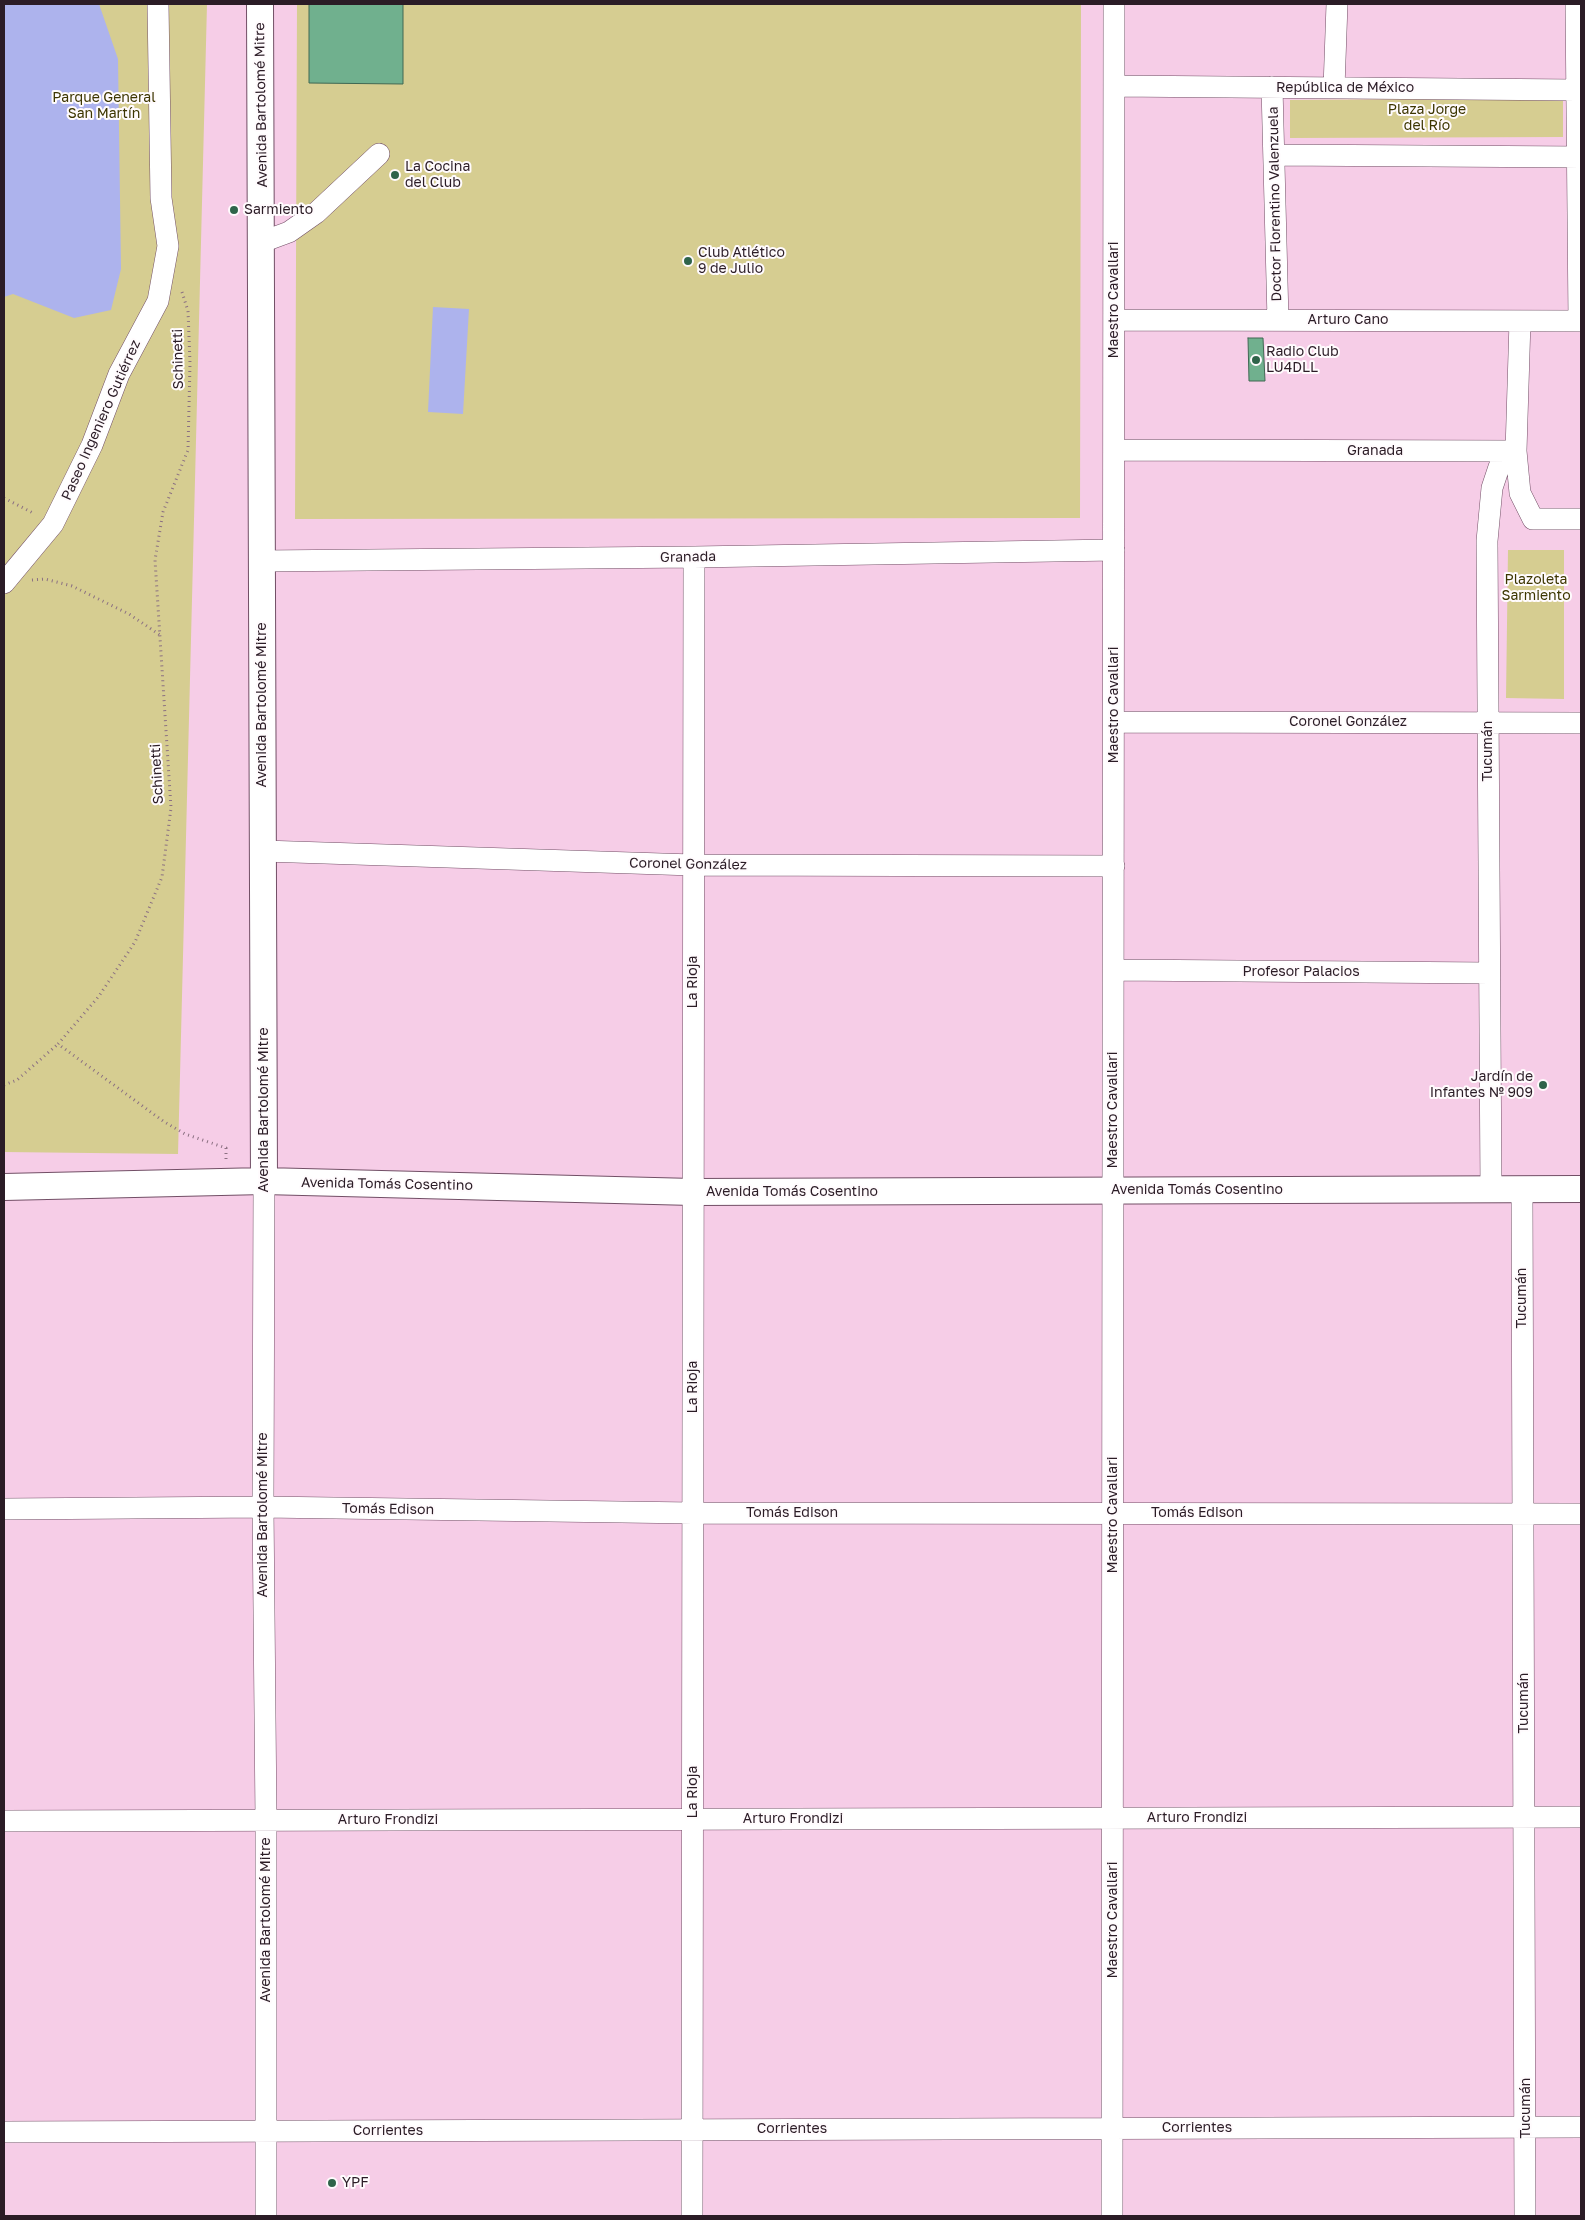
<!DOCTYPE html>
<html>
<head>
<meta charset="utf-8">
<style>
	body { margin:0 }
	#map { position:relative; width:1585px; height:2220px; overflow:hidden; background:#f6cde7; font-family:"Golos Text",sans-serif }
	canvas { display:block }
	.frame { position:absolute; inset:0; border:5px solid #2b1c26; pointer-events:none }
</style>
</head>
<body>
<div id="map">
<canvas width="1585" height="2220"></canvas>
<div class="frame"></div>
</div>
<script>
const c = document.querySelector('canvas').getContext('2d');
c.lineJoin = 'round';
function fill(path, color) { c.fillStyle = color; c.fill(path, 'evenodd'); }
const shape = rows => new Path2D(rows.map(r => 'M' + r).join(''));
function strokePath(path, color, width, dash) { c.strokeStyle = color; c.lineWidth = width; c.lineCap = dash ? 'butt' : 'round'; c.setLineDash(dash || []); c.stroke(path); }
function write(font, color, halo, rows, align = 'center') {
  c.font = font + ' "Golos Text",sans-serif'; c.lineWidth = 4; c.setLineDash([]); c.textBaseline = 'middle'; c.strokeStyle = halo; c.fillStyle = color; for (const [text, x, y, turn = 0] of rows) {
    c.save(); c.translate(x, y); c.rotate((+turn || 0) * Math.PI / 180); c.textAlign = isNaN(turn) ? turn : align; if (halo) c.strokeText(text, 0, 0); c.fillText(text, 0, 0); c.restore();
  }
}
fill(shape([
	[4,4,207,4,178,1154,4,1152],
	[297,4,1081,4,1080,518,295,519],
	[1563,98,1563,137,1290,138,1290,100],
	[1508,550,1564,550,1564,699,1506,698]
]), '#d6cd91');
fill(shape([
	[4,4,99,4,118,59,121,269,111,310,74,318,13,294,4,297],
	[433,307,469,309,463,414,428,412]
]), '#adb3ed');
const building = shape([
	[309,4,403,4,403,84,309,83,309,4],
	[1248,338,1263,338,1265,381,1249,381,1248,338]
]);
fill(building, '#70b08e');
strokePath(building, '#406853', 1);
const minor = shape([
	[1576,4,1579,321],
	[1114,86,1576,90],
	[1272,87,1278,320],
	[1334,88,1337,4],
	[1274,155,1581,157],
	[262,242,289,232,316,213,379,154],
	[1114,320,1581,321],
	[1520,321,1516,451,1520,493,1533,519,1581,519],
	[1114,450,1516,451],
	[261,561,694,557,1114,550],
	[4,583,53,524,92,445,119,374,158,301,168,246,161,198,158,4],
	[1114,722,1581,723],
	[263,851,693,865,1114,866],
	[1114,970,1489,973],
	[264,1181,263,1507,266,1820,266,2216],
	[1491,1190,1487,541,1492,488,1499,467,1516,451],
	[1522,1190,1525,2216],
	[4,1509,263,1507,693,1513,1581,1514],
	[4,1821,1581,1817],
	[4,2132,1581,2127],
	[692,2216,694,557],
	[1112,2216,1114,4]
]);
const major = shape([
	[260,4,264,1181],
	[4,1187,264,1181,693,1192,1581,1189]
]);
strokePath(minor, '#724f66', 22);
strokePath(major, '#724f66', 28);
strokePath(shape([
	[182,292,188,311,190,363,188,450,163,512,155,560,171,808,162,877,135,942,99,996,58,1044,163,1121,185,1134,226,1148,226,1159],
	[4,498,35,514],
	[32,580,45,579,72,586,129,614,160,635],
	[4,1085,17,1080,58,1044]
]), '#8b7082', 3, [1, 4]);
strokePath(minor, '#fff', 21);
strokePath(major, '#fff', 26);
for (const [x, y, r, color] of [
	[395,175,5,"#2f644a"],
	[234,210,5,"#2f644a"],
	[688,261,5,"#2f644a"],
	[1256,360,5,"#2f644a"],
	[1543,1085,5,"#2f644a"],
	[332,2183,5,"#2f644a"]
]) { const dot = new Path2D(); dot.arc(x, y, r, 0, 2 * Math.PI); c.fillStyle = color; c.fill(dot); strokePath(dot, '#fffbfd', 2); }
write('14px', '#2b1c26', '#fffbfd', [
	["República de México",1345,88],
	["Avenida Bartolomé Mitre",261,105,-91],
	["Doctor Florentino Valenzuela",1275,204,-91],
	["Maestro Cavallari",1114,300,-90],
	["Arturo Cano",1348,320],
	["Schinetti",178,359,-91],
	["Paseo Ingeniero Gutiérrez",101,420,-66],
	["Granada",1375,451],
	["Granada",688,557,-1],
	["Avenida Bartolomé Mitre",262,705,-90],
	["Maestro Cavallari",1114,705,-90],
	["Coronel González",1348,722],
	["Tucumán",1488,751,-90],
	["Schinetti",157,774,-93],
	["Coronel González",688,864,1],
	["Profesor Palacios",1301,972],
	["La Rioja",693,982,-90],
	["Avenida Bartolomé Mitre",264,1110,-90],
	["Maestro Cavallari",1113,1110,-90],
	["Avenida Tomás Cosentino",387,1184,1],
	["Avenida Tomás Cosentino",1197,1190],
	["Avenida Tomás Cosentino",792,1192],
	["Tucumán",1522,1298,-90],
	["La Rioja",693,1387,-90],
	["Tomás Edison",388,1509,1],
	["Tomás Edison",792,1513],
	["Tomás Edison",1197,1513],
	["Avenida Bartolomé Mitre",263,1515,-90],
	["Maestro Cavallari",1113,1515,-90],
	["Tucumán",1524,1703,-90],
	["La Rioja",693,1792,-90],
	["Arturo Frondizi",1197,1818],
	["Arturo Frondizi",793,1819],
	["Arturo Frondizi",388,1820],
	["Avenida Bartolomé Mitre",266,1920,-90],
	["Maestro Cavallari",1113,1920,-90],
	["Tucumán",1526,2108,-90],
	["Corrientes",1197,2128],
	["Corrientes",792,2129],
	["Corrientes",388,2131]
]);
write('14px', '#3d3601', '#fffbfd', [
	["Parque General",104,98],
	["San Martín",104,114],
	["Plaza Jorge",1427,110],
	["del Río",1427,126],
	["Plazoleta",1536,580],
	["Sarmiento",1536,596]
]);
write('14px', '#2b1c26', '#fffbfd', [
	["La Cocina",405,167],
	["del Club",405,183],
	["Sarmiento",244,210],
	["Club Atlético",698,253],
	["9 de Julio",698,269],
	["Radio Club",1266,352],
	["LU4DLL",1266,368],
	["Jardín de",1533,1077,"right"],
	["Infantes № 909",1533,1093,"right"],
	["YPF",342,2183]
], 'left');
</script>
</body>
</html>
